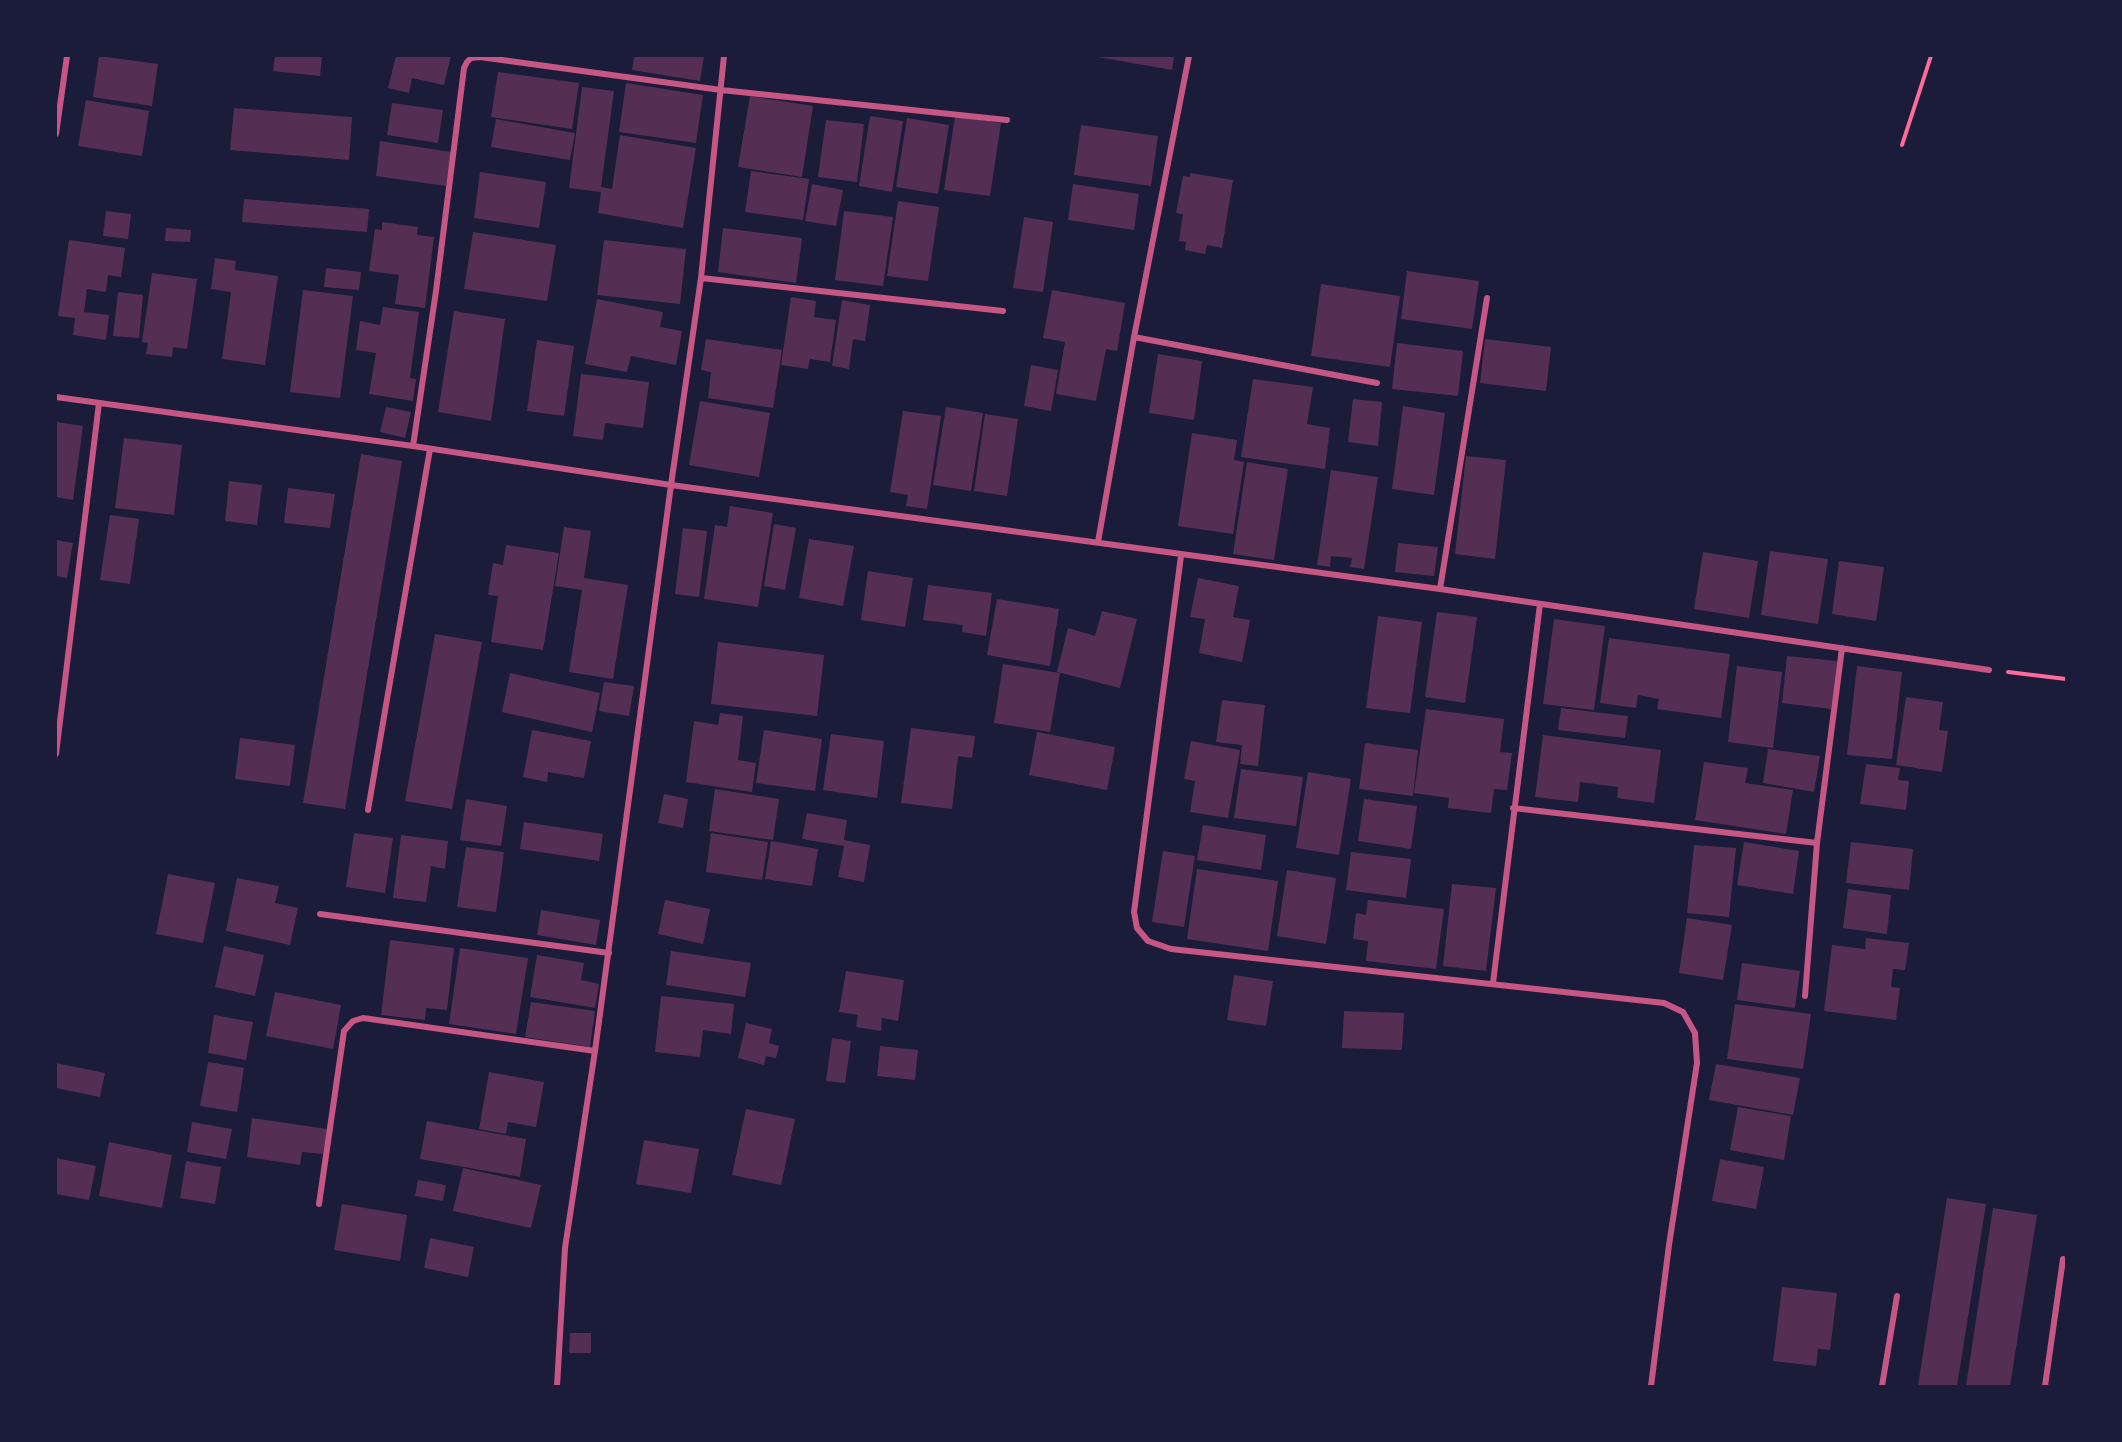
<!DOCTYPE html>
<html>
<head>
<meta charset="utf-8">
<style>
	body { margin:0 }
	#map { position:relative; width:2122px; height:1442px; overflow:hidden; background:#1b1b3a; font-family:"PT Sans",sans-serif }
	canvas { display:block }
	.frame { position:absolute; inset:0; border:57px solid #1b1b3a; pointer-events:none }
</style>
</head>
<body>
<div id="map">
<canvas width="2122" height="1442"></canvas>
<div class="frame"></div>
</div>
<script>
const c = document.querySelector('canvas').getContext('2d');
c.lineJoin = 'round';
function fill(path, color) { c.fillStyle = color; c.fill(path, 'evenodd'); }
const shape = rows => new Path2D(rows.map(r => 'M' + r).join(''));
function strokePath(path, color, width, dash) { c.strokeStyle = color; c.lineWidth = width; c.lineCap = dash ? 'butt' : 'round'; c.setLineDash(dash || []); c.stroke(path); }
fill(shape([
	[99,56,158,64,152,106,93,97],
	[275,56,322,56,320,76,273,71],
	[396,56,451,56,444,85,412,78,409,93,388,88],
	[634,56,704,56,700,81,632,70],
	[1092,56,1174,56,1172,70],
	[498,72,579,83,572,129,491,117],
	[626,83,703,95,696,143,619,132],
	[582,87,614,91,601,187,612,189,620,135,696,148,683,228,598,213,601,192,569,188],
	[750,96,813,106,802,177,738,167],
	[86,100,149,111,142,156,78,146],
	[392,103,443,110,438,143,387,135],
	[234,108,352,117,349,160,230,150],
	[870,116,903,121,892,192,859,186],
	[955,116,1001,123,990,196,944,190],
	[907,118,949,125,938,194,896,187],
	[496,119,575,133,570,160,491,147],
	[826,120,864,124,857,182,818,177],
	[1081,125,1158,136,1151,186,1074,175],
	[380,141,451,152,446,186,376,176],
	[751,171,809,179,803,220,745,212],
	[480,172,546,182,539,228,474,218],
	[1190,173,1233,180,1222,248,1207,245,1205,254,1185,250,1186,242,1179,241,1183,214,1176,213,1183,176,1190,177],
	[812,184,843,190,836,226,805,221],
	[1073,184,1139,194,1134,230,1068,220],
	[244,199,369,209,367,232,242,222],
	[898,201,939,207,928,281,887,276],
	[106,211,131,214,128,239,103,236],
	[844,211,893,217,883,286,835,280],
	[1024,217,1053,222,1043,292,1013,288],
	[382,222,418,227,417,235,434,237,425,308,395,304,399,275,369,271,375,229,382,230],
	[166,228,191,230,190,242,165,241],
	[723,228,802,238,796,283,718,272],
	[473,232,556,245,547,301,464,289],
	[69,240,125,248,121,277,108,275,106,292,87,289,84,312,109,315,106,340,73,335,75,318,58,316],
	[604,240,686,249,680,304,597,295],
	[215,258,236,261,235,270,278,276,265,365,222,359,231,292,211,289],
	[326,268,361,272,359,290,324,287],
	[1407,271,1479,281,1472,329,1401,319],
	[152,273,197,279,187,349,173,347,172,357,146,354,148,343,142,342],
	[1321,284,1400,296,1390,367,1311,356],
	[303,290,353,296,340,398,290,392],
	[1052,290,1125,303,1117,351,1106,349,1096,401,1056,394,1065,342,1043,338],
	[118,292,143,295,139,338,113,336],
	[791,297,816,301,814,317,836,320,830,362,810,359,808,369,781,365],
	[597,299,663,312,660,327,682,331,676,365,631,356,627,372,585,364],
	[842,300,870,305,865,341,853,339,849,369,832,366],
	[383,307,419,312,410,378,416,379,413,401,369,394,376,353,356,350,360,321,380,325],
	[454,311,505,319,491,421,438,412],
	[706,339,782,350,773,408,708,398,711,372,701,370],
	[1485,339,1551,347,1546,391,1480,383],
	[537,340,574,346,564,416,527,411],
	[1397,343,1463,351,1458,396,1392,389],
	[1158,354,1202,361,1194,420,1149,413],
	[1031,365,1058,370,1051,411,1024,406],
	[581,374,649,382,643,428,605,423,603,440,573,436],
	[1253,379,1313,387,1307,424,1330,428,1325,469,1241,457],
	[1353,399,1382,402,1378,446,1348,442],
	[700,401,770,413,759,477,689,465],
	[1403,406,1445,413,1434,495,1392,489],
	[386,407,411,412,405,438,380,432],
	[946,407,983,413,971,491,933,485],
	[903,411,941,416,927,509,906,506,908,495,890,492],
	[985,414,1018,419,1007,496,974,491],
	[56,422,83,426,73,500,56,497],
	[1192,433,1237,440,1234,460,1244,462,1233,534,1178,526],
	[124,438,182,445,174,515,115,508],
	[361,454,402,461,345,809,303,803],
	[1466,456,1506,460,1495,559,1455,554],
	[1247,462,1288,469,1274,560,1233,554],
	[1331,470,1378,477,1364,569,1350,567,1352,558,1331,556,1330,567,1317,565],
	[229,481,262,485,257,525,225,521],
	[288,488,335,494,330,528,284,523],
	[730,506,773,513,758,607,704,599,715,525,727,527],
	[110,515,139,519,130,584,100,580],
	[774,524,796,528,785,590,764,586],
	[564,527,591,531,584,578,628,585,613,679,569,672,582,590,555,586],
	[683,528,707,531,699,597,675,594],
	[809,539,854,546,843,606,799,598],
	[56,540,73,543,67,578,56,576],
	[1398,543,1438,547,1434,576,1395,572],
	[506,545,559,553,543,650,491,642,498,596,488,595,493,563,503,565],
	[1770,551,1828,559,1818,624,1761,615],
	[1703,552,1758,561,1749,618,1694,609],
	[1839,561,1884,567,1876,621,1832,614],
	[868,571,913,578,905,627,861,620],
	[1198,578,1239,586,1233,617,1250,620,1242,662,1199,653,1205,619,1190,617],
	[928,585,992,593,986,636,962,632,963,625,923,620],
	[997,599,1059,609,1050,666,987,655],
	[1102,611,1137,619,1120,688,1057,672,1068,628,1095,636],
	[1437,612,1477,617,1465,703,1425,697],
	[1378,616,1422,622,1410,713,1366,708],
	[1554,619,1605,626,1594,710,1543,704],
	[435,634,482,642,452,809,405,801],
	[1609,638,1730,654,1721,718,1657,709,1659,699,1638,695,1636,708,1600,703],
	[718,642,824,655,817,716,711,704],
	[1787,656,1837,661,1831,709,1782,703],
	[1003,664,1060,673,1050,732,994,723],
	[1737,666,1782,672,1773,748,1728,742],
	[1857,666,1902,672,1892,759,1847,755],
	[510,673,600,693,592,732,502,712],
	[604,682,634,686,629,716,599,711],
	[1906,697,1943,702,1939,730,1948,731,1942,772,1896,765],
	[1222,700,1265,705,1258,766,1240,764,1242,745,1216,742],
	[1561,708,1628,716,1625,738,1558,730],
	[1426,709,1504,719,1500,752,1512,753,1507,790,1494,789,1491,813,1448,808,1449,798,1414,793],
	[720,713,743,716,738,760,756,763,752,792,686,782,694,721,718,725],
	[911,728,975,736,972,758,958,756,952,809,901,803],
	[532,730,591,741,584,778,548,772,547,782,523,777],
	[764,730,822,739,815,791,756,783],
	[1037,732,1115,747,1107,790,1029,775],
	[831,734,884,741,877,798,823,790],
	[1543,735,1661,750,1654,803,1617,798,1618,787,1580,782,1578,802,1535,797],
	[240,738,295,745,290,786,235,779],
	[1191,741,1240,750,1228,818,1190,812,1195,781,1184,779],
	[1365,743,1418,750,1413,796,1359,789],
	[1768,749,1820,756,1814,792,1763,783],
	[1704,762,1748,768,1745,783,1793,790,1786,834,1695,820],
	[1866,764,1900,768,1898,780,1909,781,1906,810,1860,804],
	[1241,769,1303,777,1296,826,1234,818],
	[1308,772,1351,779,1339,855,1296,848],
	[715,789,779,799,773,840,709,831],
	[664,794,688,799,683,828,658,823],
	[466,799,507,806,501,846,460,840],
	[1364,799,1417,806,1411,849,1358,841],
	[807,813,847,820,844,840,870,845,864,882,838,877,844,846,802,839],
	[524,822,603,834,599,861,520,849],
	[1203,825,1266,835,1261,870,1197,860],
	[354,833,393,838,385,893,346,887],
	[711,833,768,842,762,880,706,872],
	[401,835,448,841,445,869,431,866,426,902,393,898],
	[771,841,818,849,812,886,765,879],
	[1744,842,1799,851,1793,894,1737,885],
	[1851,842,1913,849,1909,890,1846,883],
	[1694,845,1736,848,1729,917,1687,913],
	[466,847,504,852,496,912,457,907],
	[1163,851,1195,856,1184,927,1152,922],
	[1351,852,1411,859,1406,898,1346,890],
	[1197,869,1278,881,1268,951,1187,939],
	[1287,870,1336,878,1326,944,1277,936],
	[168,874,215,883,203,943,156,934],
	[237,878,279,886,275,903,298,908,290,945,226,931],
	[1452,884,1496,888,1486,971,1443,966],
	[1848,889,1891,895,1887,934,1843,928],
	[665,900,710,909,703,944,658,934],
	[1368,900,1444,909,1436,969,1366,961,1368,941,1353,939,1356,913,1366,915],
	[541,910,600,920,596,945,537,935],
	[1687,918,1732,925,1723,980,1679,973],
	[1866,938,1909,943,1905,970,1893,969,1891,987,1900,988,1896,1020,1824,1011,1832,945,1865,949],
	[390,940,454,948,447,1010,426,1008,425,1020,381,1015],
	[224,946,264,955,255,996,215,987],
	[460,948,528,958,516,1034,449,1024],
	[671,951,751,963,745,997,666,985],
	[537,955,584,963,581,980,599,984,595,1008,530,997],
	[1742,963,1800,971,1795,1008,1737,1000],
	[846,971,904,980,898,1021,882,1018,881,1031,856,1027,858,1015,839,1012],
	[1234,975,1273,981,1266,1026,1227,1020],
	[275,992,341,1005,333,1049,266,1036],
	[661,996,734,1004,731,1034,703,1030,700,1057,655,1052],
	[531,1002,595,1011,590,1047,525,1037],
	[1735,1004,1811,1014,1803,1069,1727,1059],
	[1344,1011,1404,1013,1402,1050,1342,1048],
	[214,1015,253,1022,246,1060,208,1053],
	[746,1023,772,1029,769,1043,779,1046,776,1058,766,1056,764,1065,738,1058],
	[832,1038,851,1041,845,1083,826,1081],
	[880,1046,918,1050,915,1080,877,1076],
	[208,1062,244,1068,237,1112,200,1106],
	[56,1063,105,1073,100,1097,56,1088],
	[1716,1064,1800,1078,1793,1115,1709,1100],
	[489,1072,544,1082,536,1127,508,1122,506,1134,479,1129],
	[1738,1107,1791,1116,1784,1160,1730,1150],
	[746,1109,795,1119,781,1185,732,1175],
	[252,1118,327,1129,323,1154,302,1152,300,1165,247,1157],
	[427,1121,526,1139,520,1177,420,1159],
	[192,1122,232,1129,226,1159,187,1152],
	[644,1140,699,1149,691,1193,636,1184],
	[109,1142,172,1155,162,1208,99,1196],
	[56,1158,96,1166,89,1200,56,1194],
	[1720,1159,1764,1167,1756,1209,1712,1201],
	[186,1161,221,1167,215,1204,180,1198],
	[463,1168,541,1185,531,1228,453,1211],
	[418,1180,446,1185,443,1201,415,1196],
	[1947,1198,1986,1204,1957,1386,1918,1386],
	[342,1204,407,1215,400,1261,334,1250],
	[1993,1208,2037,1215,2010,1386,1966,1386],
	[430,1238,474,1247,468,1277,424,1268],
	[1782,1287,1837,1293,1830,1350,1818,1349,1816,1366,1773,1361],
	[570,1333,591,1333,591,1353,569,1353]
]), '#542f53');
strokePath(shape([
	[1902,145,1931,56],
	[2008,672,2066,679]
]), '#ff6b9d', 4);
strokePath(shape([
	[56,134,67,56],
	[701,278,1003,311],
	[1134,337,1377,383],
	[56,397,413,446,671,485,1440,589,1989,670],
	[413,446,436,291,464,68,467,62,471,58,480,57,721,90,1007,120],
	[1098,542,1134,337,1189,56],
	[1181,556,1134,912,1137,928,1148,941,1171,949,1664,1003,1683,1012,1695,1033,1697,1063,1669,1245,1651,1386],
	[1440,589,1487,298],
	[56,754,99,403],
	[1513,808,1817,843],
	[368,810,430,449],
	[320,914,609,953],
	[1493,983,1540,604],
	[1805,996,1817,843,1842,648],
	[319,1204,344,1031,353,1021,363,1018,595,1051],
	[557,1386,565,1248,595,1051,671,485,701,278,724,56],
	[1882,1386,1897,1296],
	[2045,1386,2063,1259]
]), '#c65784', 6);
</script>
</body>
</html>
